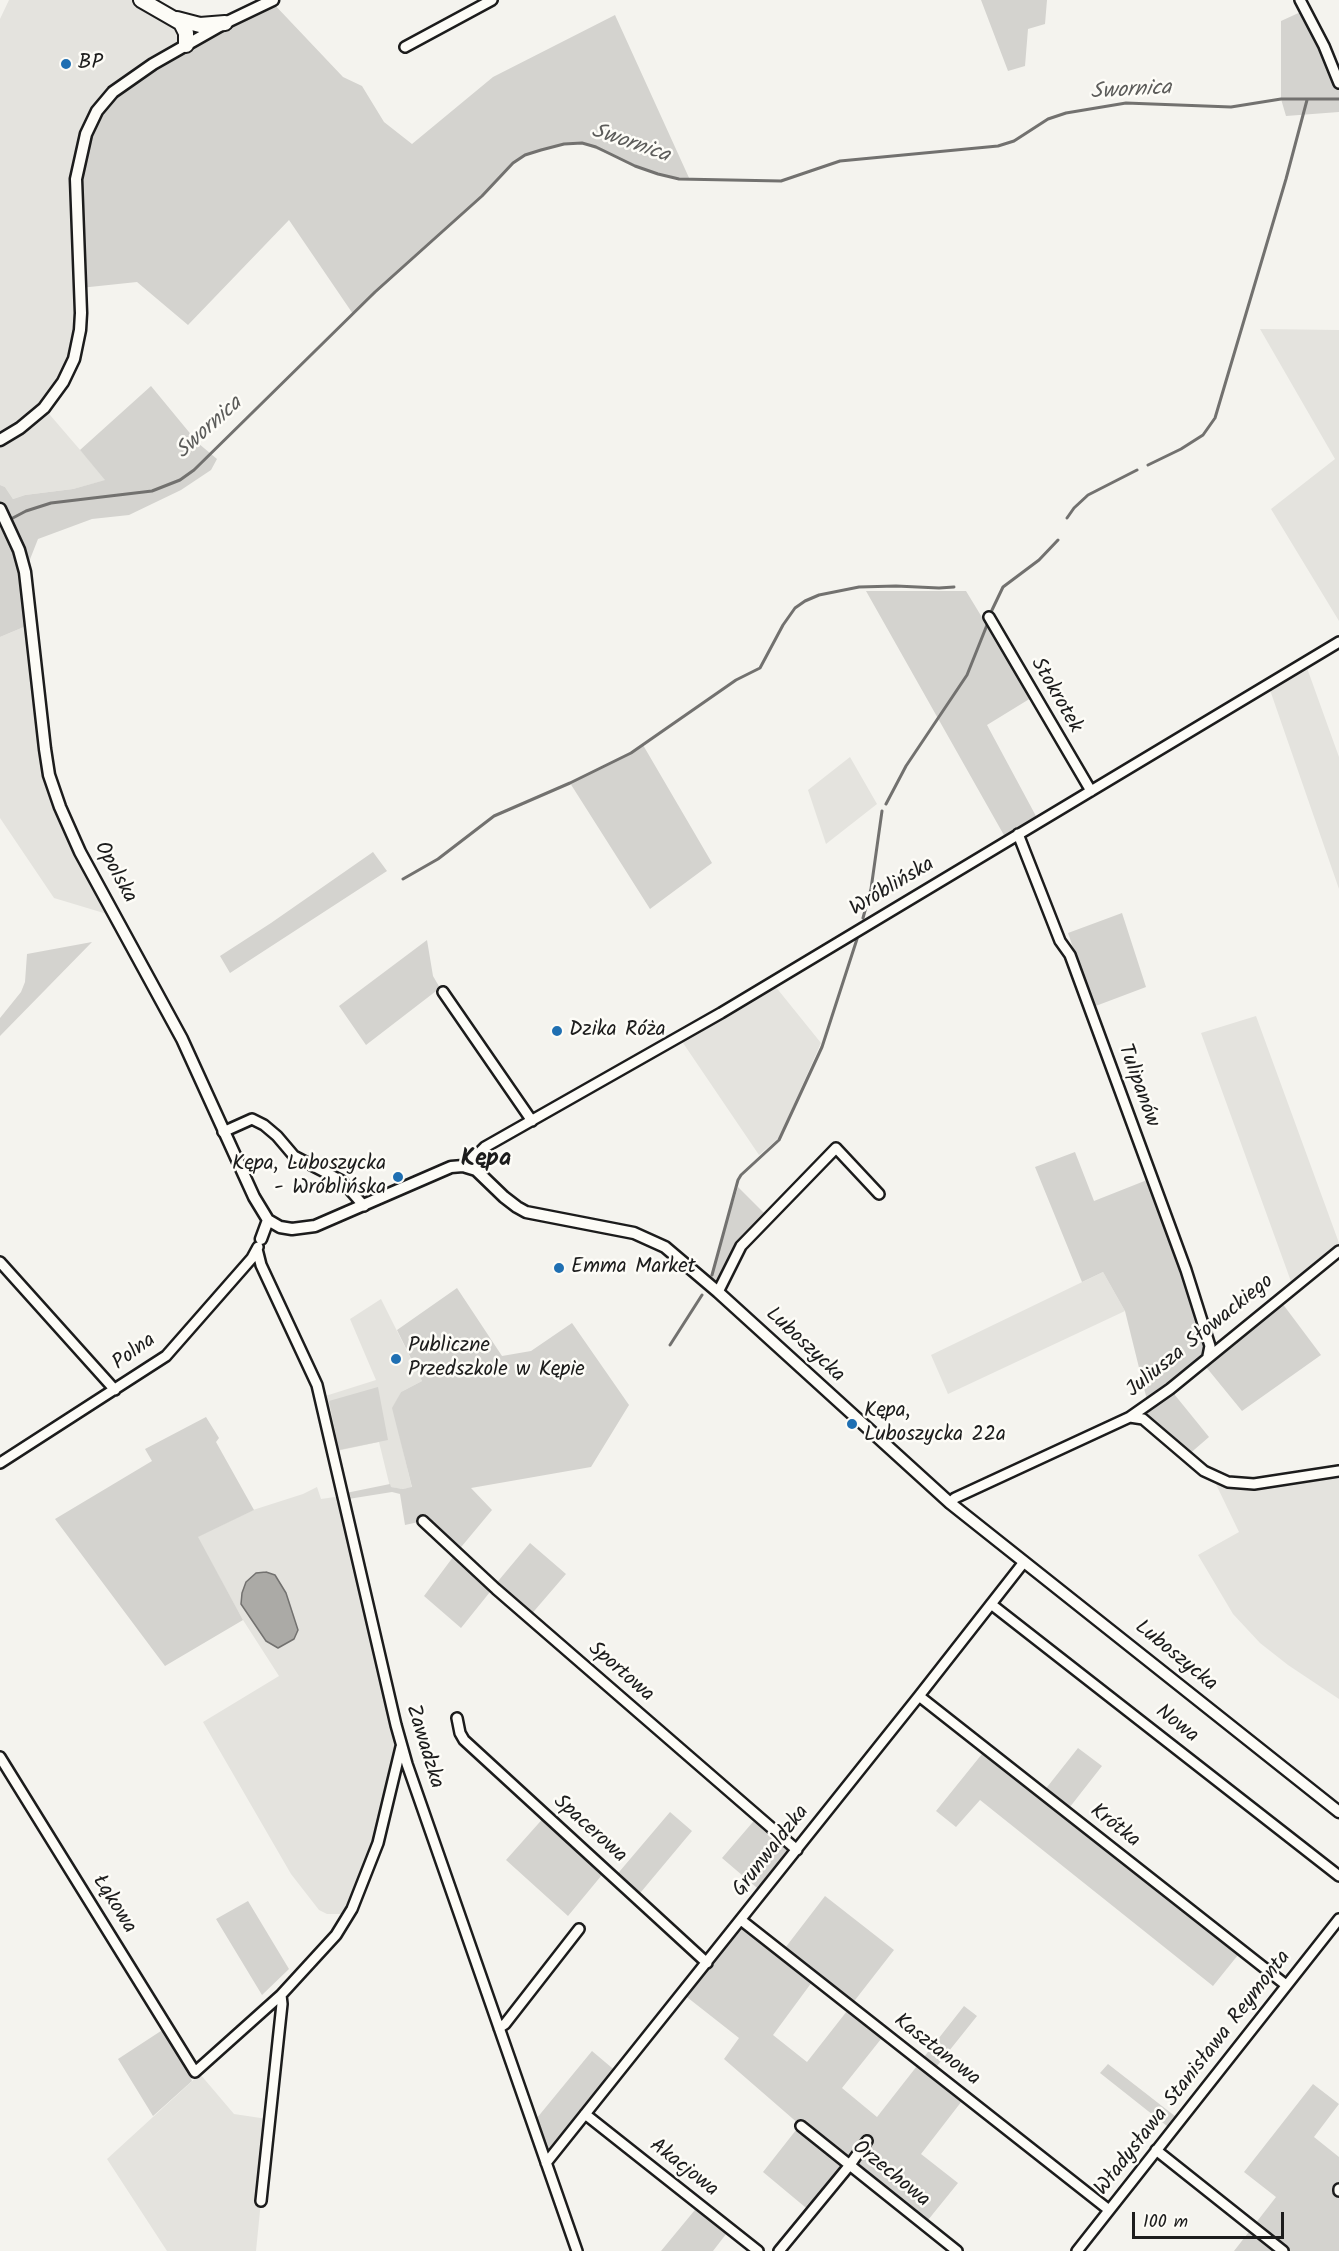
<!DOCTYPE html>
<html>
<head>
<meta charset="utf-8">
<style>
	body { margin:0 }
	#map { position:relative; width:1339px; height:2251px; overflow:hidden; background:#f4f3ee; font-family:Kalam,sans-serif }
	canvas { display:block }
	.scale { position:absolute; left:1132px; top:2212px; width:152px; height:27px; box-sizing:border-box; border:3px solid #1c1c1c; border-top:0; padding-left:8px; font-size:18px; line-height:21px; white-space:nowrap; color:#1c1c1c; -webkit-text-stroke:4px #fdfcf7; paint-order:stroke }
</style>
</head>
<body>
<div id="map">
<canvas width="1339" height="2251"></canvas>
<div class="scale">100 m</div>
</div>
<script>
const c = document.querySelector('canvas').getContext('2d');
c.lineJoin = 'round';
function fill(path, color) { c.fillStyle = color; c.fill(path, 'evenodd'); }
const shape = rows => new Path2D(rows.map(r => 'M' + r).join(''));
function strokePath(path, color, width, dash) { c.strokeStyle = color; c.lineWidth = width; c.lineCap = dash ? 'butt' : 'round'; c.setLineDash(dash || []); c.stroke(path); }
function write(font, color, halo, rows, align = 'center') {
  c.font = font + ' Kalam,sans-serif'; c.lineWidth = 5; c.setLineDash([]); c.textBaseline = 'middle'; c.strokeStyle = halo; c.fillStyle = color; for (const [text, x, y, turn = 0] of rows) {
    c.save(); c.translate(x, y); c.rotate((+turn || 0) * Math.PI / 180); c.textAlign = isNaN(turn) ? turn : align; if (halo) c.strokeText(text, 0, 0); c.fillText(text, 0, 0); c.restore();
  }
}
fill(shape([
	[9,0,141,0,175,19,186,45,104,102,77,345,44,408,106,480,73,489,25,495,13,499,5,487,0,485,0,19],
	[1260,329,1339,330,1339,621,1271,509,1335,459],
	[31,624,49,775,117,917,54,898,0,818,0,637],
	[1307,668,1339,757,1339,889,1270,690],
	[850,757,877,804,826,844,808,790],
	[775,986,821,1043,779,1138,759,1155,679,1037],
	[1256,1016,1339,1243,1339,1251,1293,1287,1201,1033],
	[1103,1272,1125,1311,948,1394,931,1355],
	[381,1299,422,1381,401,1392,393,1408,412,1488,403,1489,390,1487,379,1442,332,1452,319,1398,376,1380,350,1319],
	[1339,1471,1339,1699,1288,1665,1260,1643,1233,1614,1198,1555,1239,1532,1212,1476,1239,1483],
	[317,1487,321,1499,342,1496,402,1745,362,1888,345,1914,327,1914,319,1910,291,1874,203,1722,279,1676,243,1620,197,1537,253,1510,303,1494],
	[200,2074,234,2114,274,2120,261,2201,256,2251,167,2251,107,2159]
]), '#e4e3de');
fill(shape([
	[981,0,1047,0,1045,24,1028,29,1025,66,1008,71],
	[271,1,343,77,362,86,384,122,412,144,493,77,615,15,690,180,658,174,581,143,564,144,525,155,513,163,482,196,353,314,289,220,188,325,137,282,80,288,81,148,113,92],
	[1305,10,1339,80,1339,112,1286,116,1281,99,1281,21],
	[151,386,198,443,217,459,211,470,181,490,129,515,92,519,38,539,25,572,31,624,0,637,0,485,5,487,13,499,25,495,73,489,105,480,80,450],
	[866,591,966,591,1031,698,987,725,1037,818,1005,837],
	[643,745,712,863,650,909,570,783,631,753],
	[373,852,387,871,230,973,220,956,271,923],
	[1122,913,1146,987,1093,1007,1068,933],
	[427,940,433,976,440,988,366,1045,339,1006],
	[92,942,0,1036,0,1018,21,992,25,982,27,954],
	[1075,1152,1094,1201,1147,1180,1177,1260,1186,1270,1209,1355,1279,1299,1321,1355,1242,1411,1202,1362,1170,1389,1209,1437,1187,1456,1138,1417,1148,1404,1125,1311,1103,1272,1082,1282,1035,1167],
	[738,1187,768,1217,741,1246,718,1292,708,1283],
	[457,1288,502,1356,531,1351,572,1323,629,1405,591,1467,471,1488,492,1510,457,1552,494,1586,530,1543,566,1574,529,1617,494,1587,461,1628,424,1596,456,1553,423,1521,405,1525,400,1494,392,1492,342,1500,341,1494,390,1484,391,1487,403,1489,412,1487,392,1408,401,1392,422,1381,397,1330],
	[378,1387,388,1440,339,1450,329,1401],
	[206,1417,219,1438,216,1442,254,1510,198,1537,243,1620,165,1666,55,1519,152,1461,145,1449],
	[1078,1748,1102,1766,1066,1812,1242,1950,1213,1986,980,1800,956,1827,936,1811,986,1749,1044,1791],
	[670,1812,692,1831,636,1898,614,1878],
	[546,1815,606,1870,568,1916,506,1860],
	[758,1816,797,1850,763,1893,722,1858],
	[825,1896,894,1950,852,2004,785,1955,812,1982,773,2035,807,2062,847,2011,885,2034,842,2088,877,2117,964,2006,977,2016,933,2071,965,2097,921,2154,958,2183,924,2225,849,2166,811,2212,763,2172,800,2125,724,2059,739,2038,683,1994,741,1920,782,1952],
	[248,1901,289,1969,262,1995,216,1919],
	[167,2027,192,2081,153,2116,118,2059],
	[592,2051,618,2073,546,2163,532,2124],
	[1108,2064,1180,2120,1172,2130,1100,2073],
	[1313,2084,1339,2104,1314,2137,1339,2157,1339,2251,1234,2251,1276,2197,1244,2172],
	[699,2205,730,2229,713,2251,661,2251]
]), '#d4d3cf');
const water = shape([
	[266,1572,275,1575,286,1593,298,1630,294,1639,278,1648,266,1641,241,1604,242,1593,246,1582,256,1573,266,1572]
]);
fill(water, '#abaaa6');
strokePath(water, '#72716f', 1.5);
strokePath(shape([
	[1148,465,1181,449,1203,435,1215,418,1286,179,1307,100],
	[1067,518,1074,508,1088,495,1137,470],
	[9,520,26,511,51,503,152,491,180,480,194,470,375,292,482,196,513,163,525,155,541,150,564,144,582,143,596,147,635,166,658,174,679,179,781,181,840,161,998,146,1014,141,1048,119,1066,113,1126,103,1231,107,1281,99,1339,99],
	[992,610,1003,587,1039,560,1058,540],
	[886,804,906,766,967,675,987,625],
	[403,879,438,859,494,816,570,783,631,753,736,680,760,668,783,625,795,608,805,601,819,595,859,587,896,586,939,588,954,587],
	[863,918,871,889,882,811],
	[712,1275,738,1180,741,1175,779,1140,822,1047,857,939],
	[670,1345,702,1295]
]), '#72716f', 3);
const minor = shape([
	[1300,0,1324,46,1339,83],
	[405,47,492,0],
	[989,617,1091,791],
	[1018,834,1060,941,1070,955,1186,1270,1210,1346,1208,1356],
	[443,992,532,1121],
	[223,1132,252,1119,264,1125,277,1136,294,1156,342,1181,364,1206],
	[469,1167,475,1157,485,1147,721,1013,1339,642],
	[257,1249,261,1265,317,1385,396,1725,407,1764,577,2251],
	[0,1262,115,1390],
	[718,1292,741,1246,836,1148,879,1194],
	[1130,1417,1143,1419,1204,1471,1228,1482,1254,1484,1339,1471],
	[0,1463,166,1356,252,1258,258,1247],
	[950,1503,955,1498,1130,1417,1170,1389,1339,1251],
	[423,1521,496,1589,797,1850],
	[991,1604,1339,1876],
	[919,1696,1286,1985],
	[457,1718,460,1733,464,1740,707,1963],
	[0,1757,195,2072,281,1995],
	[741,1920,1109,2210],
	[499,2028,505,2024,579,1929],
	[585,2114,758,2251],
	[801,2126,957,2251],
	[1156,2150,1283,2251],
	[546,2163,919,1696,1024,1562],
	[1339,2189,1339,2191],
	[261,2201,282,2004,281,1995,336,1935,352,1909,378,1843,401,1747],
	[779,2251,849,2166,867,2141],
	[1077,2251,1339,1919]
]);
const tertiary = shape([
	[0,440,20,428,44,408,63,382,74,359,80,330,81,313,76,179,86,134,97,111,113,92,153,64,225,23,273,0],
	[0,509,19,550,25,572,45,749,49,775,60,807,80,852,182,1039,254,1197,268,1220,280,1227,292,1229,315,1226,451,1167,463,1166,476,1170,504,1197,517,1207,526,1212,634,1233,665,1247,718,1292,950,1503,1339,1812],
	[261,1239,268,1220]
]);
const primary = shape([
	[141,0,181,23,186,33,186,45],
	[177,19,200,25,225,23]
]);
strokePath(minor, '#1c1c1c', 14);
strokePath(tertiary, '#1c1c1c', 15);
strokePath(primary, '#1c1c1c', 18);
strokePath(minor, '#fdfcf7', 9);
strokePath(tertiary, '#fdfcf7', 10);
strokePath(primary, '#fdfcf7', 14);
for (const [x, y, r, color] of [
	[66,64,6,"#1f6fb2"],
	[557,1031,6,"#1f6fb2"],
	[398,1177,6,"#1f6fb2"],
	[559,1268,6,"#1f6fb2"],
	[396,1359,6,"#1f6fb2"],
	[852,1424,6,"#1f6fb2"]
]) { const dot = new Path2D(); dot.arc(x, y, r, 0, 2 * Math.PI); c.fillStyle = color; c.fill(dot); strokePath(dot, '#fdfcf7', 2); }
write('21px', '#1c1c1c', '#fdfcf7', [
	["BP",78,64],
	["Dzika Róża",569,1031],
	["Kępa, Luboszycka",386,1165,"right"],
	["- Wróblińska",386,1189,"right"],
	["Emma Market",571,1268],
	["Publiczne",408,1347],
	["Przedszkole w Kępie",408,1371],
	["Kępa,",864,1412],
	["Luboszycka 22a",864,1436]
], 'left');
write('21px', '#1c1c1c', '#fdfcf7', [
	["Stokrotek",1055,696,60],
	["Opolska",114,873,61],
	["Wróblińska",893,888,-31],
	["Tulipanów",1137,1086,70],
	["Juliusza Słowackiego",1201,1337,-39],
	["Luboszycka",804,1346,43],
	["Polna",135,1353,-36],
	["Luboszycka",1175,1657,39],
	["Sportowa",620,1673,41],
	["Nowa",1176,1725,38],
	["Zawadzka",423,1747,73],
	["Krótka",1114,1827,38],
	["Spacerowa",589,1830,42],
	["Grunwaldzka",772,1852,-52],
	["Łąkowa",113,1905,58],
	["Kasztanowa",936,2051,38],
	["Władysława Stanisława Reymonta",1194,2074,-52],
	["Akacjowa",683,2169,38],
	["Orzechowa",890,2175,39]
]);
write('italic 22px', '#5c5c5a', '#fdfcf7', [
	["Swornica",1131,92,-3],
	["Swornica",630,145,19],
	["Swornica",210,429,-42]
]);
write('bold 24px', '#1c1c1c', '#fdfcf7', [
	["Kępa",486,1161]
]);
</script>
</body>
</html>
